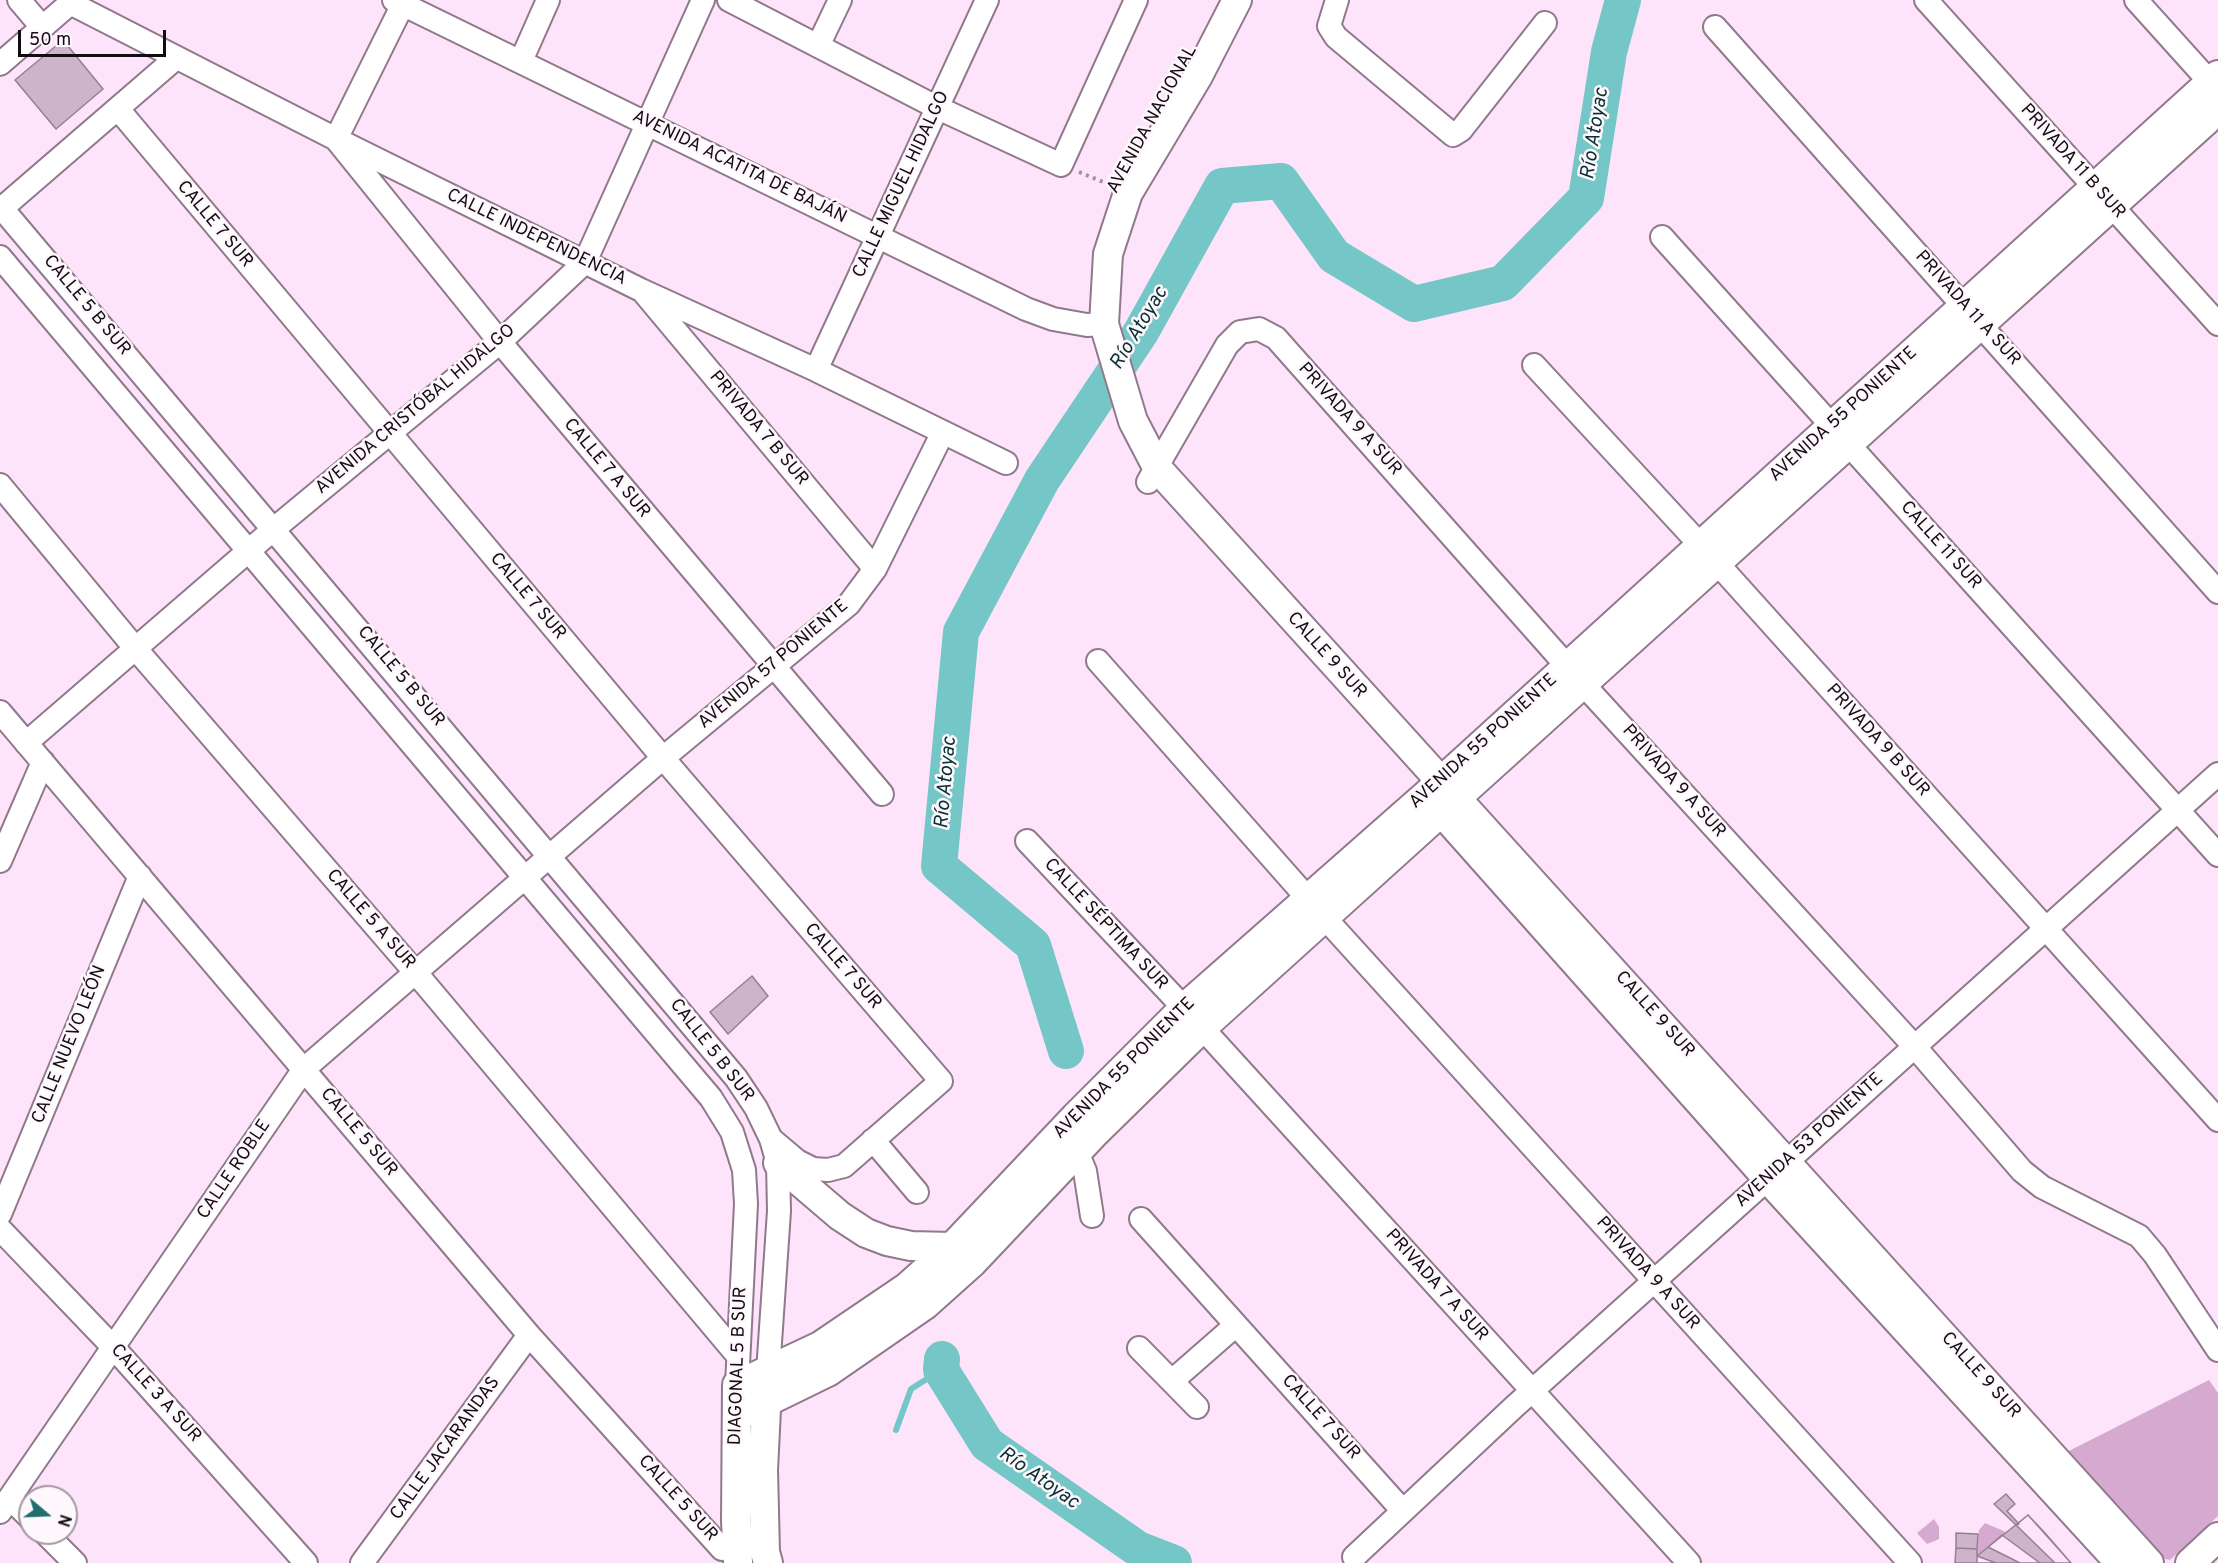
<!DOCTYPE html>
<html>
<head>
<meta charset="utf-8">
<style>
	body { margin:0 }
	#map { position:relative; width:2218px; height:1563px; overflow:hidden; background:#fee4fa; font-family:Overpass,sans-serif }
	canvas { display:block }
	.north { position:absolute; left:18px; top:1485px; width:60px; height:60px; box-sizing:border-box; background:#fef8fd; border:2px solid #a09a9f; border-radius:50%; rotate:109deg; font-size:16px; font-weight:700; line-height:24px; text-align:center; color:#140c13 }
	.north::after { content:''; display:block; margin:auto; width:21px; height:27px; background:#226d6f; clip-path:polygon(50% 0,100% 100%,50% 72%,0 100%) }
	.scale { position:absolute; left:18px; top:30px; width:148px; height:27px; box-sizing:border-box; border:3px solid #140c13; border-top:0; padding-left:8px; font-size:18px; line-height:21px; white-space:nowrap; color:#140c13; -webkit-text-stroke:4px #fef8fd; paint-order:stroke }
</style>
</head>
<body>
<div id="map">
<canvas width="2218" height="1563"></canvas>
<div class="north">N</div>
<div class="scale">50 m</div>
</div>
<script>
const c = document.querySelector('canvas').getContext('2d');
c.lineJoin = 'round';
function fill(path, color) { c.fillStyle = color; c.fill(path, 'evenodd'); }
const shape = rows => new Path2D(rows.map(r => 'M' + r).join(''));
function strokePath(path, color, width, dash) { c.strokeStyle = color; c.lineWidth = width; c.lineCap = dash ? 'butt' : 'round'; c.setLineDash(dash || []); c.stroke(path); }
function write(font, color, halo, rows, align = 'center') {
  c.font = font + ' Overpass,sans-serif'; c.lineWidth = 5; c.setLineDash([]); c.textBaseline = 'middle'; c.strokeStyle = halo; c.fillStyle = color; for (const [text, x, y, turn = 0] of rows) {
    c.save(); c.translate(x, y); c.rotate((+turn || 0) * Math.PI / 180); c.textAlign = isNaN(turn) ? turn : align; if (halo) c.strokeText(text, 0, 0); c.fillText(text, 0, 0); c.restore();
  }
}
fill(shape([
	[2209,1380,2218,1393,2218,1516,2170,1560,2151,1556,2059,1456],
	[1934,1519,1939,1527,1939,1539,1927,1544,1917,1533],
	[1985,1523,2006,1532,1977,1556,1979,1530]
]), '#d6a9d1');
strokePath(shape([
	[896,1430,911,1389,941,1370]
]), '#74c6c7', 6);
strokePath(shape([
	[1066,1051,1033,945,939,866,961,632,1042,480,1141,332,1222,186,1281,181,1334,256,1414,304,1503,283,1586,198,1609,52,1623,0],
	[942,1359,941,1370,987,1444,1138,1549,1174,1563]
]), '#74c6c7', 36);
const building = shape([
	[63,40,103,89,56,129,15,80,63,40],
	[752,976,768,996,728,1034,710,1012,752,976],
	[2006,1494,2015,1504,2007,1511,2019,1524,2016,1525,1994,1504,2006,1494],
	[2028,1515,2071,1563,1977,1563,1977,1556,2028,1515],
	[2028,1515,2045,1533,2071,1563,2055,1563,2016,1525,2028,1515],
	[1956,1533,1978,1534,1977,1549,1956,1548,1956,1533],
	[2002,1535,2040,1563,2020,1563,1988,1547,2002,1535],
	[1956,1548,1977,1549,1977,1563,1955,1563,1956,1548],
	[1977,1556,1996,1563,1977,1563,1977,1556]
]);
fill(building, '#cdb4ca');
strokePath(building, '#967f93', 1.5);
const minor = shape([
	[19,0,42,27],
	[394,0,1026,309,1053,319,1087,325,1104,324],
	[729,0,938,108,1061,165,1136,0],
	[1337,0,1329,26,1336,37,1453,135,1461,130,1545,23],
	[1926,0,2218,324],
	[2136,0,2218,91],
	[70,3,336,139,641,290,816,370,1006,463],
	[403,4,336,139,500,342,882,794],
	[1715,27,2218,592],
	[818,46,840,0],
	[521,61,548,0],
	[0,64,74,0],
	[118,109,663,758,941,1081,844,1166,828,1170,813,1169,797,1161,771,1139],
	[0,206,736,1078,756,1108,771,1139,778,1163,779,1211,768,1372],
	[0,210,176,58],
	[1662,237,2218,855],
	[0,257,711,1098,732,1132,744,1170,746,1204,737,1385],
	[645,294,875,569],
	[1534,365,1717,563,2218,1120],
	[816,370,987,0],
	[1148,482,1227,345,1240,332,1259,329,1276,338,1583,684,1915,1047,2022,1171,2042,1187,2139,1236,2155,1255,2218,1350],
	[0,485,135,648,416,973,738,1356],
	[1098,661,1325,918,1910,1563],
	[0,712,529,1335,722,1549],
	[26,743,275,528,500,342,585,262,703,0],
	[1027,841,1184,1008,1689,1563],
	[0,861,43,762],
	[873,1140,917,1192],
	[1077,1152,1085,1171,1092,1216],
	[0,1214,140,876],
	[1141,1219,1403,1511],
	[0,1229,114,1348,306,1563],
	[1139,1348,1197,1407],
	[1172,1381,1236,1325],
	[10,1498,30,1518],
	[0,1512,304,1069,663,758,849,604,875,569,943,432],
	[45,1533,75,1563],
	[1354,1557,1514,1407,2218,774],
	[362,1563,529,1335]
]);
const major = shape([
	[1237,0,1198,76,1128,193,1108,254,1104,324,1133,421,1158,469,2149,1563],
	[1430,799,1768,1179,2120,1563],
	[778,1163,840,1216,866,1233,887,1241,911,1246,952,1247],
	[767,1389,763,1470,765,1552,768,1563],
	[738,1416,828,1372,925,1305,973,1262,1096,1132,1202,1028,2218,110],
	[738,1563,736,1521,737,1385,820,1346,907,1287,952,1247,1075,1117,1184,1008,1426,795,2218,75],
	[2190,1563,2218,1537]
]);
strokePath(minor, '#90798d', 26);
strokePath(major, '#90798d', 32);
strokePath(shape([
	[1079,172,1108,184]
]), '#a18e9e', 4, [3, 4.5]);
strokePath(minor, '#fff', 22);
strokePath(major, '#fff', 28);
write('18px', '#140c13', '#fef8fd', [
	["AVENIDA NACIONAL",1153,120,-61],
	["PRIVADA 11 B SUR",2072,162,48],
	["AVENIDA ACATITA DE BAJÁN",739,168,26],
	["CALLE MIGUEL HIDALGO",902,185,-65],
	["CALLE 7 SUR",214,225,50],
	["CALLE INDEPENDENCIA",536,238,26],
	["CALLE 5 B SUR",86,306,50],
	["PRIVADA 11 A SUR",1967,309,48],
	["AVENIDA CRISTÓBAL HIDALGO",416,410,-40],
	["AVENIDA 55 PONIENTE",1844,415,-42],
	["PRIVADA 9 A SUR",1349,420,48],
	["PRIVADA 7 B SUR",758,429,50],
	["CALLE 7 A SUR",606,469,50],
	["CALLE 11 SUR",1940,546,48],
	["CALLE 7 SUR",527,597,50],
	["CALLE 9 SUR",1326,656,48],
	["AVENIDA 57 PONIENTE",774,665,-40],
	["CALLE 5 B SUR",400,677,50],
	["PRIVADA 9 B SUR",1877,741,48],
	["AVENIDA 55 PONIENTE",1484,742,-42],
	["PRIVADA 9 A SUR",1673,782,48],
	["CALLE 5 A SUR",370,920,49],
	["CALLE SÉPTIMA SUR",1105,925,47],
	["CALLE 7 SUR",842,967,49],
	["CALLE 9 SUR",1654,1015,48],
	["CALLE NUEVO LEÓN",70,1045,-68],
	["CALLE 5 B SUR",711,1051,52],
	["AVENIDA 55 PONIENTE",1125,1069,-45],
	["CALLE 5 SUR",358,1133,50],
	["AVENIDA 53 PONIENTE",1810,1141,-42],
	["CALLE ROBLE",235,1170,-56],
	["PRIVADA 9 A SUR",1647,1274,48],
	["PRIVADA 7 A SUR",1436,1286,48],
	["DIAGONAL 5 B SUR",739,1366,-88],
	["CALLE 9 SUR",1980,1376,48],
	["CALLE 3 A SUR",155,1394,48],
	["CALLE 7 SUR",1320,1418,48],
	["CALLE JACARANDAS",446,1449,-54],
	["CALLE 5 SUR",677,1499,48]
]);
write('italic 20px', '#073132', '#fef8fd', [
	["Río Atoyac",1596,134,-81],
	["Río Atoyac",1140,329,-59],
	["Río Atoyac",947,783,-85],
	["Río Atoyac",1038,1479,35]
]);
</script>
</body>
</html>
